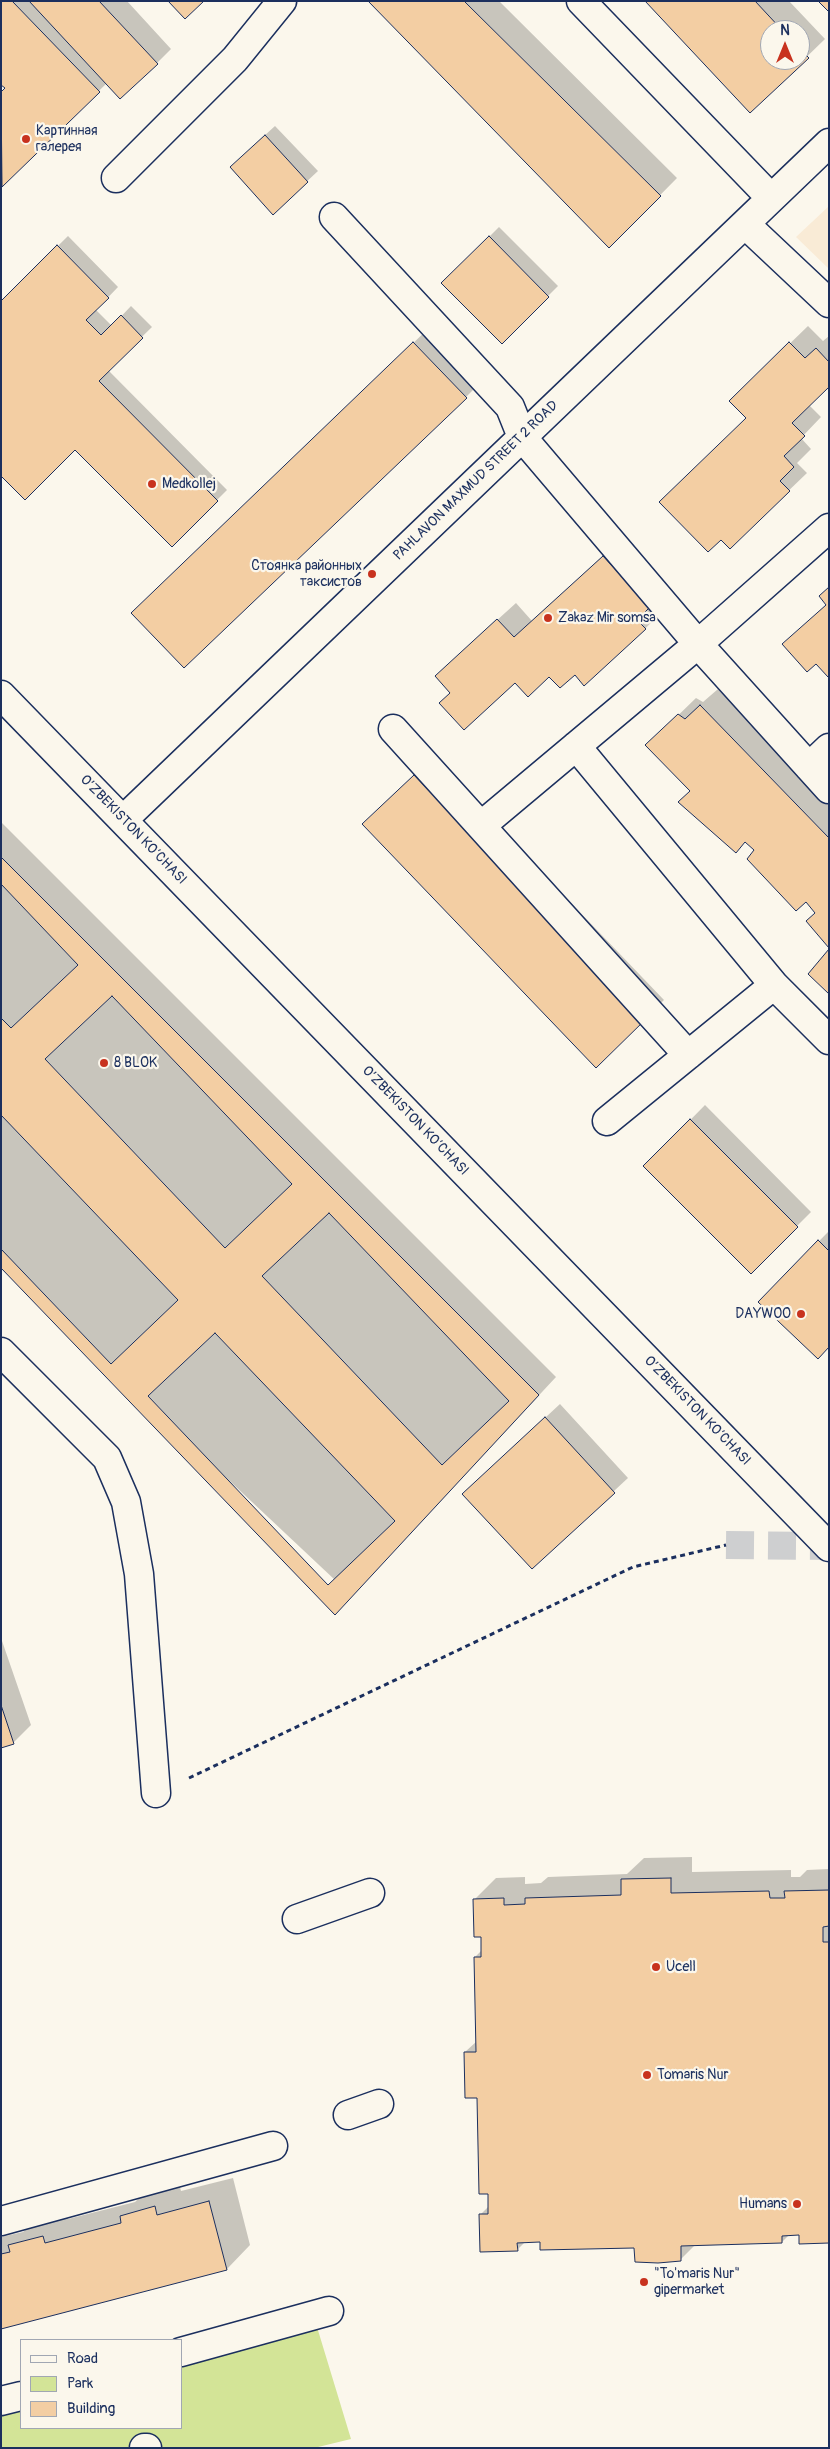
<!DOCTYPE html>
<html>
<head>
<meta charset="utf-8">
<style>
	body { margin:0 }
	#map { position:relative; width:830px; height:2449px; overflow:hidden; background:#fbf7ec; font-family:Pangolin,sans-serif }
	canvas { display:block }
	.frame { position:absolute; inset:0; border:2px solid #1b2f5e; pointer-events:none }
	.legend { position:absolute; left:20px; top:2339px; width:162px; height:90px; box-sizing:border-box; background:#fbf7ec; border:1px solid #a1a7b3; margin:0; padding:6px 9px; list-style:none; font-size:15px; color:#1b2f5e }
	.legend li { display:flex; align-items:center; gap:10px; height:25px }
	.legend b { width:25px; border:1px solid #a1a7b3 }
	.north { position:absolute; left:760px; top:20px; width:50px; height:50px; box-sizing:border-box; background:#fbf7ec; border:1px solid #a1a7b3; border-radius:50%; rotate:0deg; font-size:14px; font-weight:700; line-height:20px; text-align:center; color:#1b2f5e }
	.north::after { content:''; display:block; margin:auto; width:18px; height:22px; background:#c8321e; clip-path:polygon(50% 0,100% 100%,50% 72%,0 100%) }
</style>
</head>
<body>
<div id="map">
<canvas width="830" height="2449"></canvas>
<div class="frame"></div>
<ul class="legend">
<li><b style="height:6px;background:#fbf7ec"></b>Road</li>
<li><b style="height:14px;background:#d3e497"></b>Park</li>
<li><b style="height:14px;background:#f3cea3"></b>Building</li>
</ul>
<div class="north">N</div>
</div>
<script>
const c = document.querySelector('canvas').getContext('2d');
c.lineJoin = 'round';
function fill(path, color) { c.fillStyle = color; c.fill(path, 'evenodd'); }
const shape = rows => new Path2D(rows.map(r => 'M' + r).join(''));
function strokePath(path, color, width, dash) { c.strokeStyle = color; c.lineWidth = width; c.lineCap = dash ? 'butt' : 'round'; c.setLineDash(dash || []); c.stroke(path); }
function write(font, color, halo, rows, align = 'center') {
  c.font = font + ' Pangolin,sans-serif'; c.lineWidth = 4.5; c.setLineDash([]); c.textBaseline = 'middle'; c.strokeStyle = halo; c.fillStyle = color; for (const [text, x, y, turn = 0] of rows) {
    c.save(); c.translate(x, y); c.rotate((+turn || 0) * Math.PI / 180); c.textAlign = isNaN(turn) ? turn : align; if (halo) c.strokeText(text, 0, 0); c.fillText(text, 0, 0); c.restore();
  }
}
fill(shape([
	[829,206,829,269,796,237]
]), '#f9ebd6');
fill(shape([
	[317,2327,351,2439,314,2448,1,2448,1,2415,21,2410,21,2428,181,2428,181,2365]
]), '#d3e497');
fill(shape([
	[1,1,127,1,171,49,157,63,107,83,2,185,1,94,6,88],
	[370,1,499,1,677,178,609,247],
	[646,1,789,1,825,39,751,111],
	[770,30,800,30,800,60,770,60],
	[275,126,318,171,273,213,241,157],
	[499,227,558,286,502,342,443,283],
	[68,236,118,287,96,310,112,326,131,306,152,327,108,370,227,490,172,545,1,302],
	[431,326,483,380,466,397,150,595],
	[808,326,823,341,829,336,829,385,809,405,821,417,801,438,811,449,797,463,807,473,730,547,747,418,748,384],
	[621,539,662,611,645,629,575,673,550,675,451,693,454,659,516,603,532,621],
	[827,604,829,675,816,662,783,644],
	[718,689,829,803,829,946,816,913,806,900,746,841,736,851,691,790,665,728,696,698,703,702],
	[432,758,664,1000,646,1017,381,806],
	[1,822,556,1377,352,1596,1,1266],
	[705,1105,811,1212,751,1272,645,1166],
	[829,1231,829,1346,760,1301],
	[560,1404,628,1478,532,1567,478,1480],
	[1,1638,31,1725,14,1742,1,1747],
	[692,1857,692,1872,791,1870,791,1877,800,1877,807,1870,829,1869,829,2242,800,2234,789,2235,782,2242,696,2244,681,2259,635,2247,541,2241,526,2241,517,2250,480,2215,489,2206,489,2193,478,2097,465,2052,477,2041,475,1957,482,1950,482,1935,474,1900,496,1878,525,1877,525,1884,541,1883,548,1877,627,1874,644,1858],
	[233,2178,250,2245,227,2269,1,2327,1,2237,23,2232,33,2222,67,2213,68,2219,135,2202,145,2192,179,2183,181,2191]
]), '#0003');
const building = shape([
	[1,1,12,1,100,92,2,187,1,92,5,88,1,85,1,1],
	[29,1,99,1,158,64,120,99,29,1],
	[168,1,204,1,185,19,168,1],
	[368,1,464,1,661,196,609,248,368,1],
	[645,1,755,1,782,30,770,30,770,60,800,60,800,49,809,58,750,113,645,1],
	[818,1,829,1,829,12,818,1],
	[265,135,308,182,273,215,230,167,265,135],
	[489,236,549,297,502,344,441,283,489,236],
	[57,245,109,298,86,320,101,335,121,315,143,338,99,381,218,501,172,547,75,450,25,500,1,476,1,301,57,245],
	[413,342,467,398,184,668,131,613,413,342],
	[789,342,805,358,816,348,829,362,829,387,792,423,805,436,784,456,794,467,780,481,790,491,730,549,721,540,708,552,659,502,746,418,729,401,789,342],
	[603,556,650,607,637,620,646,629,584,686,575,675,560,688,549,677,528,697,515,683,464,730,439,703,450,693,435,676,497,619,514,637,603,556],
	[829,587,829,677,828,677,816,664,807,672,782,644,826,605,819,596,829,587],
	[700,705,829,838,829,948,806,921,815,913,806,902,796,911,747,859,754,850,745,842,736,853,678,802,690,791,645,745,678,714,685,719,700,705],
	[414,775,647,1018,596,1068,362,824,414,775],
	[1,857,539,1395,335,1615,1,1268,1,857],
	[1,884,78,965,11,1028,1,1018,1,884],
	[829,949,829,994,808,974,829,949],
	[112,996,292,1184,225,1248,45,1059,112,996],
	[1,1115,178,1300,111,1364,1,1249,1,1115],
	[690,1119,798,1227,751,1274,643,1166,690,1119],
	[329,1213,509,1401,442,1465,262,1276,329,1213],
	[818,1240,829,1251,829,1347,818,1359,758,1302,818,1240],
	[215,1333,395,1521,328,1585,148,1396,215,1333],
	[545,1417,615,1493,532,1569,462,1494,545,1417],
	[1,1705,14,1744,1,1748,1,1705],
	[671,1878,671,1893,769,1891,770,1898,785,1898,784,1891,829,1890,829,1926,823,1927,823,1942,829,1942,829,2243,799,2244,799,2235,782,2236,782,2243,681,2246,681,2261,658,2263,635,2262,634,2248,540,2250,540,2242,517,2243,518,2251,480,2252,479,2214,488,2214,488,2194,479,2194,477,2098,465,2098,464,2052,476,2052,474,1957,481,1957,481,1937,474,1937,473,1899,504,1898,504,1905,525,1904,525,1898,621,1895,621,1879,671,1878],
	[209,2201,227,2270,1,2329,1,2254,10,2252,8,2245,43,2236,45,2243,121,2223,120,2216,155,2206,157,2215,209,2201]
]);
fill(building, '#f3cea3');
strokePath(building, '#1b2f5e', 1);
strokePath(shape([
	[726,1545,829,1546]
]), '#cecfd0', 28, [28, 14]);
const minor = shape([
	[581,1,771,198],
	[116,178,235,59,282,1],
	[334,217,510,407,522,437,698,644,829,789],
	[745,224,829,303],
	[1,695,829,1547],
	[393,729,688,1055],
	[576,746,774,985,829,1040],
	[809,767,829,748],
	[123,820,829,143],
	[482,825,698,644,829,528],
	[607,1121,774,985],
	[1,1352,107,1458,126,1502,139,1574,156,1793],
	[297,1919,370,1893],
	[348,2115,379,2104],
	[1,2221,273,2146],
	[181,2352,329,2311],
	[1,2401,21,2396],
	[144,2448,147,2448]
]);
strokePath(minor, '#1b2f5e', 31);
strokePath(shape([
	[189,1778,633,1567,726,1545]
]), '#1b2f5e', 3, [5, 4]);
strokePath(minor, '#fbf7ec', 28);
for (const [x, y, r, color] of [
	[26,139,5,"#c8321e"],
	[152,484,5,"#c8321e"],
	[372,574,5,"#c8321e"],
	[548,618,5,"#c8321e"],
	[104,1063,5,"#c8321e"],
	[801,1314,5,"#c8321e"],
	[656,1967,5,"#c8321e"],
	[647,2075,5,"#c8321e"],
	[797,2204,5,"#c8321e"],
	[644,2282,5,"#c8321e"]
]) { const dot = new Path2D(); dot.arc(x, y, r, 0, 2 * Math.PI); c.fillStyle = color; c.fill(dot); strokePath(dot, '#fbf7ec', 2); }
write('14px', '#1b2f5e', '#fbf7ec', [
	["Картинная",36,131],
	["галерея",36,147],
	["Medkollej",162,484],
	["Стоянка районных",362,566,"right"],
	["таксистов",362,582,"right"],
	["Zakaz Mir somsa",558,618],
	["8 BLOK",114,1063],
	["DAYWOO",791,1314,"right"],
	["Ucell",666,1967],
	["Tomaris Nur",657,2075],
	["Humans",787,2204,"right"],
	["\"To'maris Nur\"",654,2274],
	["gipermarket",654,2290]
], 'left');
write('14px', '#1b2f5e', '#fbf7ec', [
	["PAHLAVON MAXMUD STREET 2 ROAD",476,481,-44],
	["O’ZBEKISTON KO‘CHASI",133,830,46],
	["O’ZBEKISTON KO‘CHASI",415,1121,46],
	["O’ZBEKISTON KO‘CHASI",697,1411,46]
]);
</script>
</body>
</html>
